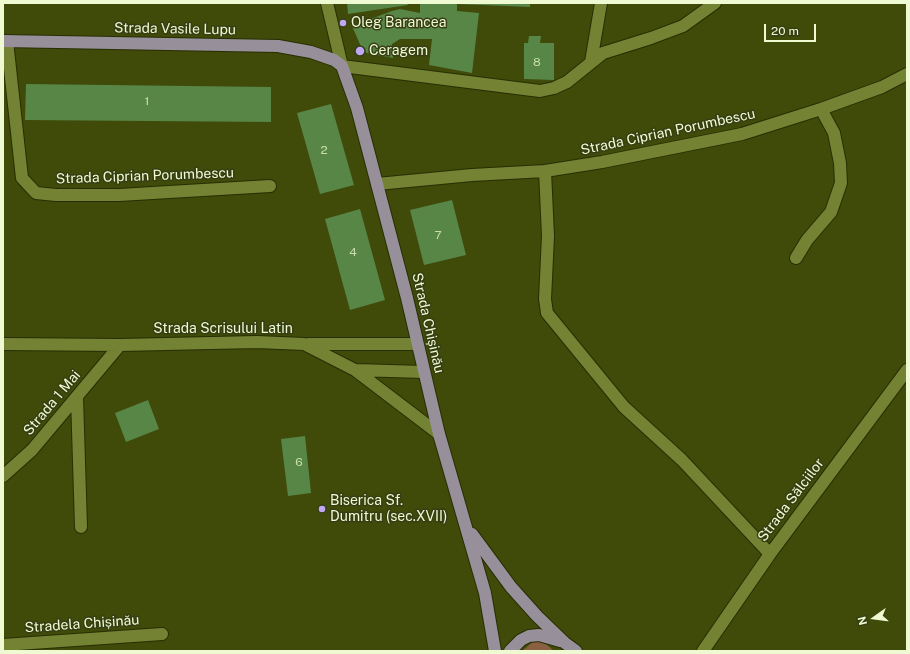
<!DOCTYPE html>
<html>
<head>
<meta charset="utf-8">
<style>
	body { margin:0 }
	#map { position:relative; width:910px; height:654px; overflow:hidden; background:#404a09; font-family:"Public Sans",sans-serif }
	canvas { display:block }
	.frame { position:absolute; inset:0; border:4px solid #f0fad2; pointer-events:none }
	.north { position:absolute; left:854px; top:598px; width:40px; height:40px; -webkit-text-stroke:3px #363e14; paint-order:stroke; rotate:256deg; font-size:11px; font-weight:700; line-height:16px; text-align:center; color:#f0fad2 }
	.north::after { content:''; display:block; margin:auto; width:14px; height:18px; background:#f0fad2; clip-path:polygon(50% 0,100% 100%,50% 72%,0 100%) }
	.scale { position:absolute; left:764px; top:24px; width:52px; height:18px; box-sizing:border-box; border:2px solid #f0fad2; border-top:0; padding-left:5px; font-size:12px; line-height:14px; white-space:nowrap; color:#f0fad2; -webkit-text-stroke:3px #363e14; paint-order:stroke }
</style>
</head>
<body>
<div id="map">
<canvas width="910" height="654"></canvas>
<div class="frame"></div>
<div class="north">N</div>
<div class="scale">20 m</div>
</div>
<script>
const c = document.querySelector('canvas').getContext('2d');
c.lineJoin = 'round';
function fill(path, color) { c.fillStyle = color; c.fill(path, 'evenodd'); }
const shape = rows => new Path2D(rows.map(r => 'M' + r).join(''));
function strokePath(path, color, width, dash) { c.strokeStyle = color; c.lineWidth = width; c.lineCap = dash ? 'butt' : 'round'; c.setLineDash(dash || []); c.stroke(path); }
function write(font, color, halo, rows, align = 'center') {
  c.font = font + ' "Public Sans",sans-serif'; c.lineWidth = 3; c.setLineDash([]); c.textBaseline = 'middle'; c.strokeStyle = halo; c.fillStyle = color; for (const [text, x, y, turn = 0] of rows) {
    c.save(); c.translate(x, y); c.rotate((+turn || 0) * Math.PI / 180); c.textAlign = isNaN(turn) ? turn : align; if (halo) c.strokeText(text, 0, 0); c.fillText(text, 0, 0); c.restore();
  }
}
fill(shape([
	[535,640,546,644,554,651,522,651]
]), '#896041');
fill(shape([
	[347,3,407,3,408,5,348,14],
	[420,3,530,3,530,7,457,4,457,11,479,13,472,73,429,65,432,39,400,39,392,44,393,58,367,53,362,49,352,26,392,11,400,9,420,13],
	[529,36,541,36,540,43,554,43,554,80,524,79,524,43,528,43],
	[26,84,271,87,271,122,25,120],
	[331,104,354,185,320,194,297,113],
	[452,200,466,255,424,265,410,210],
	[360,209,385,300,350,310,325,219],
	[148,400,159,429,126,442,115,413],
	[305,436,311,493,288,496,281,439]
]), '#578647');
const minor = shape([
	[327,3,342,66,540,91,554,88,567,82,603,53,651,38,683,26,715,3],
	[7,41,22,178,36,193,56,195,119,195,270,186],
	[591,62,601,3],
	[545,171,548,236,545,299,547,313,624,407,682,460,770,554],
	[377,184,472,175,545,171,602,162,742,134,821,109,882,87,907,74],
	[796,258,807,240,831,212,841,183,840,163,834,133,821,109],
	[3,344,120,345,257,342,304,344,355,370,439,434],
	[308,344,417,344],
	[355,370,424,372],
	[77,397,81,527],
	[3,476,32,450,120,345],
	[3,645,162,634],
	[703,651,770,554,907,370]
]);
const major = shape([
	[3,41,278,46,311,52,334,60,342,66,357,108,407,298,439,434,485,593,495,651],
	[472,534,511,587,537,616,565,643,576,651],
	[510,651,521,640,529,636,539,635,560,641]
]);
strokePath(minor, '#282e03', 14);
strokePath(major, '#282e03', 14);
strokePath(minor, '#748233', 12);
strokePath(major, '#97909a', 12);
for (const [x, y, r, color] of [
	[343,23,4,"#c0a8f4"],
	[360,51,5,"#c0a8f4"],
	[322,509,4,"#c0a8f4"]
]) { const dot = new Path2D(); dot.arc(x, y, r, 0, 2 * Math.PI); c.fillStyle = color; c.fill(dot); strokePath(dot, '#363e14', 1.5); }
write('12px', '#caddaf', null, [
	["8",537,62],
	["1",147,101],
	["2",324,150],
	["7",438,235],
	["4",353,252],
	["6",299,462]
]);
write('14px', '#f0fad2', '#363e14', [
	["Oleg Barancea",351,23],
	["Ceragem",369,51],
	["Biserica Sf.",330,501],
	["Dumitru (sec.XVII)",330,517]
], 'left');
write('14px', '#f0fad2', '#363e14', [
	["Strada Vasile Lupu",175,29,1],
	["Strada Ciprian Porumbescu",668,132,-12],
	["Strada Ciprian Porumbescu",145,176,-2],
	["Strada Chișinău",428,323,77],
	["Strada Scrisului Latin",223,329],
	["Strada 1 Mai",52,403,-50],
	["Strada Sălciilor",791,500,-53],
	["Stradela Chișinău",82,624,-4]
]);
</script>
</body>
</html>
